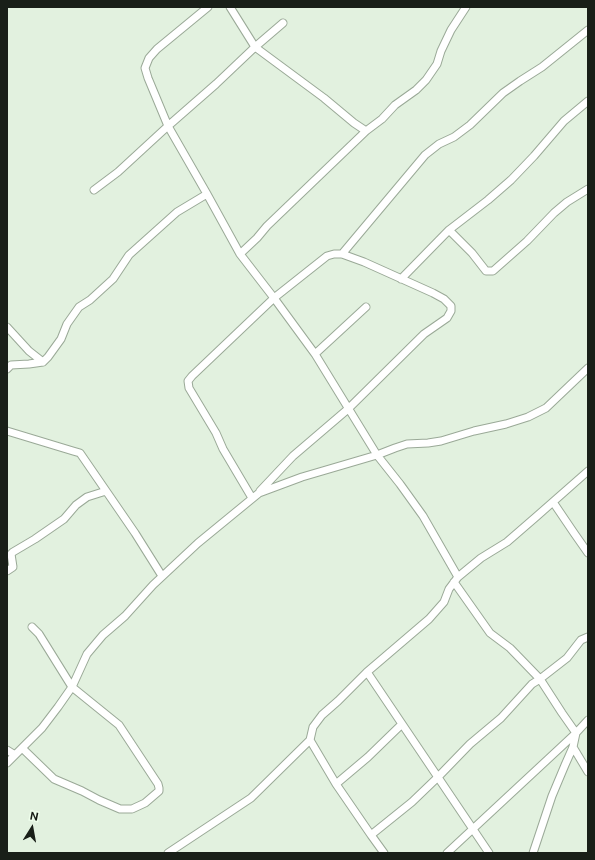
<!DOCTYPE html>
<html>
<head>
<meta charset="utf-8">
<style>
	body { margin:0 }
	#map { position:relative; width:595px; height:860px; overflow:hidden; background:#e2f1df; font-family:"Public Sans",sans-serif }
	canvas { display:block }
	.frame { position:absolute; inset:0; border:8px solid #191f18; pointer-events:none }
	.north { position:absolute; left:12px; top:808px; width:40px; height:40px; -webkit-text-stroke:3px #efffec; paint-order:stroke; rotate:11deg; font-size:11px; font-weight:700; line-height:16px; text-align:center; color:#191f18 }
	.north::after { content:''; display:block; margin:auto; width:14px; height:18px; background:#191f18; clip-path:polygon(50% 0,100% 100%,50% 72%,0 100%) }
</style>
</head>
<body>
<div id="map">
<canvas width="595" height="860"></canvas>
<div class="frame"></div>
<div class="north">N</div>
</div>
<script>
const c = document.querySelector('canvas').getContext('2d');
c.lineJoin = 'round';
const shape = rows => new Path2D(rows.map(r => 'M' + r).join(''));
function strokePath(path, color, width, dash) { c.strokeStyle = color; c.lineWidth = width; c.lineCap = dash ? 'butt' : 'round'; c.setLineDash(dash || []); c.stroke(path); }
const minor = shape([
	[208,7,157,49,149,58,145,68,148,78,168,126,207,194,240,254,274,298,315,354,377,455,400,484,423,516,458,577],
	[230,7,255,47,324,98,354,123,366,131],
	[94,190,118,172,168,126,216,84,255,47,283,23],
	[449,230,472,253,486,271,493,271,527,241,554,213,567,202,588,189],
	[240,254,257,238,267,226,366,131,382,119,395,105,416,90,426,80,437,64,441,51,451,30,466,7],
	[342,254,425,155,439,144,454,137,470,125,503,93,520,81,542,67,588,30],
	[401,279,449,230,488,200,511,180,534,156,564,121,588,101],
	[7,327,29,351,43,362],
	[315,354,366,307],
	[7,369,11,365,29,364,43,362,48,357,61,339,67,324,79,307,90,300,113,279,129,255,177,212,207,194],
	[7,431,73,451,80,453,135,533,162,576],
	[252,498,223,449,216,433,189,388,188,381,192,376,274,298,327,256,334,254,342,254,364,262,433,293,444,299,451,306,451,311,447,318,424,334,348,409,293,456,260,491],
	[553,502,574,533,588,553],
	[7,571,13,567,11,554,13,552,35,539,64,519,76,505,87,497,106,491],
	[367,672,489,853],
	[310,740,336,784,371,835,384,853],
	[573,747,588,772],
	[22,748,54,779,82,791,99,800,120,809,132,809,145,803,159,791,159,788,158,784,119,725,72,687,39,634,32,627],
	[7,750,15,755],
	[7,763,42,728,58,707,72,687,87,654,103,635,125,616,153,585,198,543,259,493,302,477,377,455,395,448,407,444,428,443,441,441,474,431,506,424,528,417,546,408,588,368],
	[336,784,368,757,402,724],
	[371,835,412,802,438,777,470,744,501,718,532,684,540,679,567,658,581,640,588,637],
	[168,853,251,798,310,740,313,727,322,715,338,701,367,672,429,619,444,602,449,589,458,577,481,558,507,542,537,516,588,471],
	[447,853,561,747,576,733,562,713,540,679,510,648,490,633,454,582],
	[533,853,552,796,565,765,573,747,576,733,588,720]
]);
strokePath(minor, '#9aa997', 9);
strokePath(minor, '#fff', 7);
</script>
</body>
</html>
